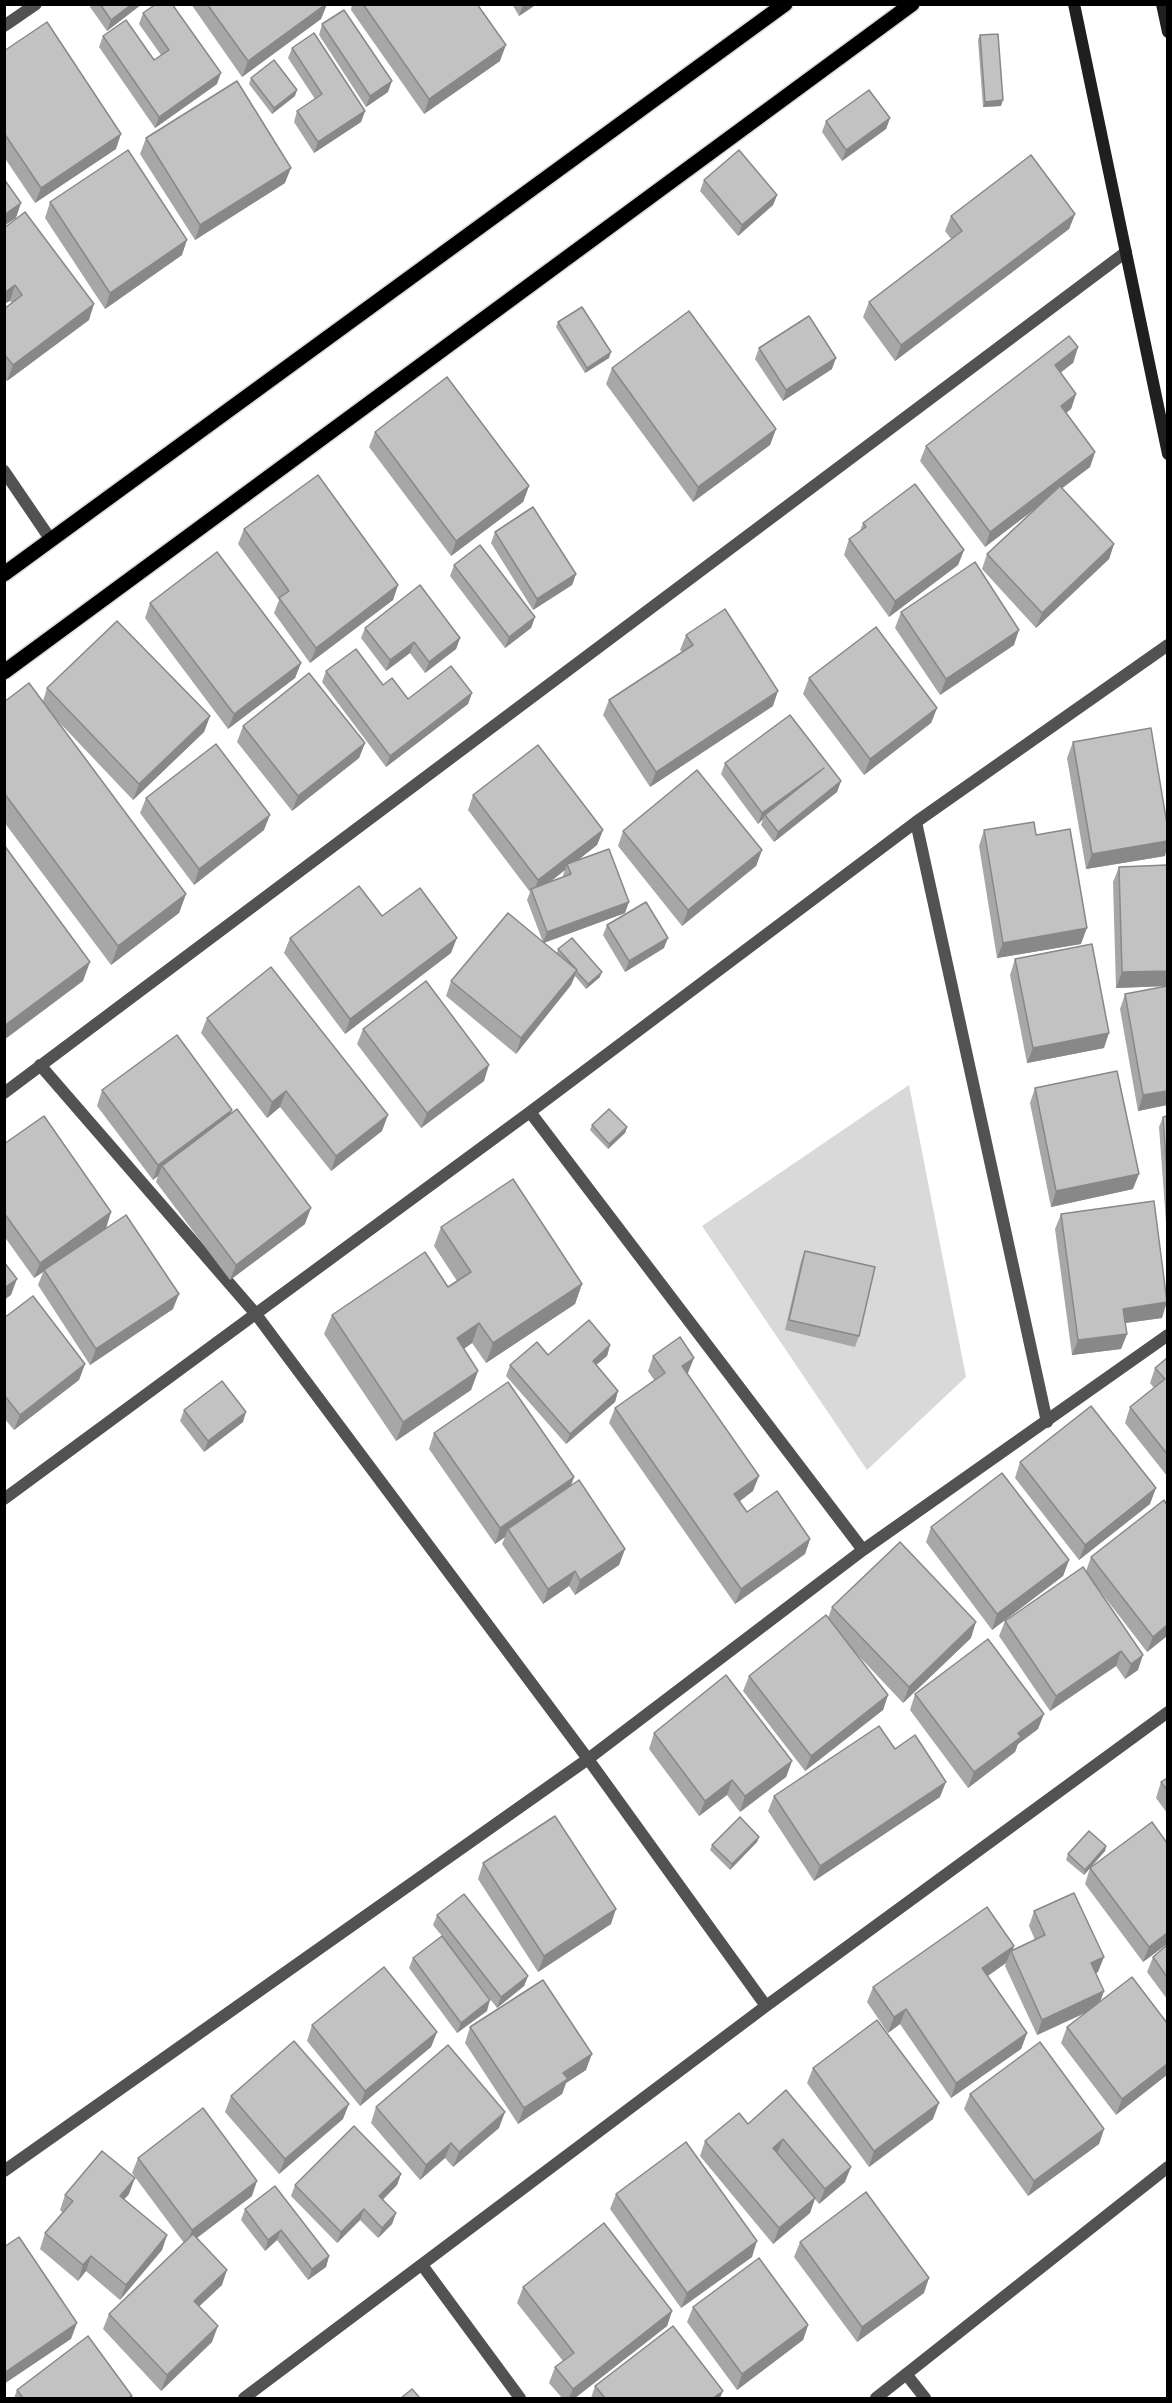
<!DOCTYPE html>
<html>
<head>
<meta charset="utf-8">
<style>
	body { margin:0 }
	#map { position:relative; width:1172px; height:2403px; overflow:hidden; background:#fff; font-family:"Open Sans",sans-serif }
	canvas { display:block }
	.frame { position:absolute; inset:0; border:6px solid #000; pointer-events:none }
</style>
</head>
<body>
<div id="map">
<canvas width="1172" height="2403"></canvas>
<div class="frame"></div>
</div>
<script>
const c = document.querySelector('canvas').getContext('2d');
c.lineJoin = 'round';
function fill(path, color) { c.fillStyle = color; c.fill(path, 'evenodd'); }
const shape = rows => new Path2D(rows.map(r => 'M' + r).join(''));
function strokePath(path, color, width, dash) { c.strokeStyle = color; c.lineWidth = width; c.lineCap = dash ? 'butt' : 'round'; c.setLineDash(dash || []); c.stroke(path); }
fill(shape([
	[909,1085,966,1377,867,1470,702,1226]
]), '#d9d9d9');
const primary = shape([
	[4,574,785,4],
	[4,672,912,4]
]);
strokePath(primary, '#dbdbdb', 18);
strokePath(shape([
	[4,26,36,4],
	[4,471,51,540],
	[916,822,1047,1422],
	[40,1065,255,1313,588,1759,766,2006],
	[4,1093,1126,252],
	[530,1112,863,1550],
	[4,1499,530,1112,916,822,1168,645],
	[4,2171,588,1759,863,1550,1168,1335],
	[422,2265,520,2398],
	[906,2374,925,2398],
	[244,2398,766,2006,1168,1712],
	[876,2398,1168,2167]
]), '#525252', 12);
strokePath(shape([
	[1074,4,1168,454],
	[1162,4,1168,32]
]), '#1f1f1f', 12);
strokePath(primary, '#000', 15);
fill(shape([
	[91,4,142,4,107,31,90,7],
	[191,4,327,4,321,19,242,77],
	[352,4,477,4,500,61,424,114,351,10],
	[512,4,537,4,519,16],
	[143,13,217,84,155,128,99,47,103,36,154,60,161,55,139,24],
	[322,24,388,92,366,107,319,35],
	[980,35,1001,106,983,107,978,40],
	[292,48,365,111,361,122,314,153,294,122,297,111,315,99,288,58],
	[4,51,116,149,35,203,4,157],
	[251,78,295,96,272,114,249,84],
	[890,118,886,129,842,161,822,132,826,121],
	[146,138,285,183,195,240,140,154],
	[704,180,777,195,773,205,738,236,700,191],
	[50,202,182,255,105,309,45,218],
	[1075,214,1069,229,895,361,863,317,869,302,951,239,945,231,951,216],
	[4,228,89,320,7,381,4,377,4,309,12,303,10,301],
	[558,322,609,358,585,373,556,327],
	[1078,347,1073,363,1060,372,1076,394,1071,409,1066,413,1095,452,1090,467,1062,488,1114,544,1109,559,1036,628,982,569,987,554,1037,507,985,547,920,461,926,446],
	[759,348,832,369,783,401,755,359],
	[612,368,776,429,770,445,693,502,606,384],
	[375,432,529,486,523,502,451,556,369,447],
	[863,523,964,550,958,565,889,617,844,555,849,539,860,531],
	[244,529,398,585,393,600,310,663,274,613,279,600,238,544],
	[495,532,576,574,572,585,533,610,491,543],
	[454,565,535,617,531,628,505,648,450,576],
	[150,603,301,663,295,678,228,729,145,618],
	[901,612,1014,645,940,695,895,628],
	[365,628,460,638,456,649,425,673,410,653,386,671,361,638],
	[686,635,773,706,650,787,603,715,609,700,682,652,680,650],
	[326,671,383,685,408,699,472,693,468,704,386,767,322,682],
	[809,678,937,708,931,723,864,775,803,694],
	[47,688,210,716,204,732,133,800,56,719,186,894,179,913,111,965,4,822,4,702,43,701],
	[243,726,365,743,359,758,292,811,237,742],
	[1073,742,1165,856,1086,869,1067,758],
	[725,763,841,781,837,792,774,842,761,825,763,819,758,824,721,774],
	[473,795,603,830,597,845,578,860,625,913,544,943,557,953,558,949,600,977,586,989,575,976,571,985,516,1054,446,996,451,981,543,942,527,900,530,892,468,810],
	[565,870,563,875,564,877,549,883],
	[146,798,264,830,194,885,140,813],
	[984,830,1036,835,1081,944,997,958,979,846],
	[623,831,762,850,756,866,682,926,618,846],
	[1119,867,1167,986,1116,988,1113,882],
	[382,916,451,953,345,1034,284,953,290,938],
	[607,925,664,948,625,972,603,935],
	[1015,959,1104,1048,1027,1063,1010,975],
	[1167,986,1167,1105,1138,1111,1120,1009,1125,994],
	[207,1018,382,1131,331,1171,280,1107,267,1118,201,1033],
	[363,1029,484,1081,421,1128,357,1044],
	[1035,1088,1133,1189,1051,1207,1030,1103],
	[102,1090,231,1114,305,1224,230,1280,156,1182,158,1176,153,1180,97,1106],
	[1167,1116,1167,1236,1159,1127,1163,1117],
	[592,1125,627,1127,625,1133,608,1149,590,1130],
	[4,1144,111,1212,106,1228,82,1245,173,1309,90,1365,38,1285,43,1272,34,1278,4,1236],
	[1061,1214,1162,1318,1125,1323,1127,1334,1121,1349,1072,1355,1055,1229],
	[441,1227,582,1284,575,1304,486,1363,472,1343,464,1349,478,1371,471,1390,396,1441,324,1334,332,1315,448,1287,457,1281,434,1246],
	[805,1251,859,1336,855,1347,785,1330,801,1261],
	[4,1318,85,1364,79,1380,14,1430,4,1418],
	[610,1345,607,1356,596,1365,618,1391,615,1402,566,1444,506,1376,510,1365,548,1355],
	[653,1356,688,1373,688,1374,753,1491,740,1501,747,1512,810,1539,805,1554,735,1604,609,1423,615,1408,654,1380,648,1371],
	[1167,1358,1167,1476,1125,1423,1130,1407,1154,1388,1150,1383,1155,1368],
	[184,1410,243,1422,204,1452,180,1421],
	[434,1433,574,1477,571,1486,625,1549,619,1565,575,1595,569,1586,543,1604,502,1544,505,1537,495,1544,429,1449],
	[1020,1462,1150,1504,1079,1560,1015,1478],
	[931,1527,1069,1560,1063,1576,992,1630,926,1542],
	[1091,1557,1167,1636,1147,1652,1100,1591,1138,1670,1125,1679,1116,1666,1050,1711,999,1636,1005,1621,1086,1571],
	[832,1607,971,1638,903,1703,855,1652,888,1695,883,1710,805,1771,743,1691,749,1676,828,1618],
	[915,1694,1038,1729,1018,1744,1015,1752,968,1788,910,1710],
	[654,1733,792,1761,786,1777,740,1812,727,1795,699,1816,649,1749],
	[1167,1778,1167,1813,1156,1798,1161,1782],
	[774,1796,940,1797,814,1881,768,1811],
	[759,1837,757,1842,730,1870,710,1850,712,1845],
	[1167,1843,1167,1944,1143,1962,1085,1884,1090,1868],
	[1106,1846,1105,1851,1084,1875,1066,1860,1068,1854],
	[483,1863,611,1924,538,1972,478,1879],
	[1034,1911,1098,1972,1096,1973,1104,1991,1100,2002,1167,2023,1116,2115,1061,2043,1067,2027,1087,2012,1037,2035,1005,1966,1006,1963,988,1976,1027,2033,1021,2049,951,2098,900,2024,888,2033,867,2002,873,1987,1014,1946,1013,1950,1035,1940,1029,1926],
	[437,1915,528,1976,524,1986,497,2008,458,1957,487,2011,457,2033,409,1968,413,1958,442,1936,433,1925],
	[1167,1945,1167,1999,1147,1972,1153,1957],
	[312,2025,437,2032,431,2047,360,2106,307,2041],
	[470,2027,586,2070,566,2083,562,2094,518,2124,465,2043],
	[813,2068,933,2119,869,2167,807,2083],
	[786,2090,845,2182,819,2204,815,2199,810,2213,773,2244,700,2156,705,2141,748,2124],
	[970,2094,1104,2129,1099,2144,1028,2196,964,2109],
	[231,2096,343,2119,279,2174,225,2112],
	[376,2107,499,2128,453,2167,445,2158,420,2180,371,2123],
	[138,2158,252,2196,197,2238,222,2285,199,2306,212,2342,161,2391,103,2329,109,2314,184,2243,132,2173],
	[401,2174,397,2185,383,2200,396,2213,392,2224,378,2238,360,2220,337,2243,291,2196,295,2185],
	[129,2194,124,2199,167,2235,162,2250,120,2300,86,2271,78,2281,40,2249,45,2233,63,2213,60,2210,65,2195],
	[616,2194,752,2257,681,2308,610,2209],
	[245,2209,329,2256,326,2267,308,2280,277,2240,265,2251,241,2220],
	[800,2242,924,2293,857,2342,794,2257],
	[523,2287,672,2311,667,2326,575,2398,562,2398,549,2383,555,2367,563,2361,517,2303],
	[693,2307,808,2325,803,2340,737,2390,687,2322],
	[595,2386,720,2398,591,2398],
	[17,2390,132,2396,131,2398,14,2398]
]), '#a7a7a7');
fill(shape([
	[132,4,142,4,107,31,111,20],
	[327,4,321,19,242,77,248,61],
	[524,4,537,4,519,16,523,5],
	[506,45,500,61,424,114,429,99],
	[221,73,217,84,155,128,159,117],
	[392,81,388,92,366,107,370,96],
	[297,90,295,96,272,114,274,108],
	[1003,100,1001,106,983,107,985,102],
	[365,111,361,122,314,153,318,142],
	[890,118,886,129,842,161,846,150],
	[121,134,116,149,35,203,41,188],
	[291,168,285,183,195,240,200,225],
	[777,195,773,205,738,236,742,225],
	[21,203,16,218,4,226,4,215],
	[1075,214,1069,229,895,361,901,345],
	[187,240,182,255,105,309,110,293],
	[15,285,10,301,4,304,4,293],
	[94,304,89,320,7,381,13,365],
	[1078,347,1073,363,1050,381,1055,365],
	[611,352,609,358,585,373,587,368],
	[836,358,832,369,783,401,786,390],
	[1076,394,1071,409,1055,422,1061,406],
	[776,429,770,445,693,502,698,487],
	[1095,452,1090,467,985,547,990,532],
	[529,486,523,502,451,556,456,541],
	[1114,544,1109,559,1036,628,1042,613],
	[964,550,958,565,889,617,895,601],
	[576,574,572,585,533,610,537,599],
	[398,585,393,600,310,663,316,648],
	[535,617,531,628,505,648,509,637],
	[1019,630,1014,645,940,695,946,679],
	[460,638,456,649,425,673,429,662],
	[414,642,410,653,386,671,390,660],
	[301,663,295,678,228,729,234,714],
	[778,691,773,706,650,787,656,772],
	[472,693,468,704,386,767,390,756],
	[937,708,931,723,864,775,870,759],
	[210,716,204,732,133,800,139,784],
	[365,743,359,758,292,811,298,796],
	[824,768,765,815,763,819,758,824,762,813],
	[841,781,837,792,774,842,778,832],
	[270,815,264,830,194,885,199,869],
	[603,830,597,845,568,868,567,864,565,870,533,895,538,880],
	[1167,841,1167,848,1165,856,1086,869,1092,854],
	[762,850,756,866,682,926,688,910],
	[186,894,179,913,111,965,118,946],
	[629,902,625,913,543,943,547,932],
	[1087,928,1081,944,997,958,1003,943],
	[457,938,451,953,345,1034,350,1019],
	[668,938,664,948,625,972,629,961],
	[90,962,83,981,4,1040,4,1026],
	[577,970,571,985,516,1054,521,1038],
	[1167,971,1167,986,1116,988,1122,972],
	[602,972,600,977,586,989,588,984],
	[1109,1033,1104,1048,1027,1063,1033,1048],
	[489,1065,484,1081,421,1128,427,1113],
	[286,1091,280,1107,267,1118,272,1102],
	[1167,1091,1167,1105,1138,1111,1143,1095],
	[232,1110,227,1125,162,1166,158,1176,153,1180,158,1165],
	[388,1115,382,1131,331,1171,336,1156],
	[627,1127,625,1133,608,1149,609,1144],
	[1139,1174,1133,1189,1051,1207,1056,1191],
	[311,1208,305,1224,230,1280,236,1265],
	[111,1212,106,1228,44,1271,44,1270,43,1272,34,1278,40,1263],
	[17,1279,11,1295,4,1300,4,1288],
	[582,1284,575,1304,486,1363,493,1343],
	[179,1294,173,1309,90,1365,96,1349],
	[1167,1302,1162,1318,1118,1324,1123,1309],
	[479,1323,472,1343,450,1358,457,1338],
	[1127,1334,1121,1349,1072,1355,1078,1340],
	[610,1345,607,1356,589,1371,593,1361],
	[694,1358,688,1373,677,1382,682,1366],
	[85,1364,79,1380,14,1430,20,1415],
	[478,1371,471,1390,396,1441,403,1422],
	[618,1391,615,1402,566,1444,570,1434],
	[246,1412,243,1422,204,1452,208,1441],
	[759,1476,753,1491,729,1509,734,1494],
	[574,1477,568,1492,508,1529,505,1537,495,1544,500,1528],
	[1156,1488,1150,1504,1079,1560,1085,1545],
	[810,1539,805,1554,735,1604,741,1589],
	[625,1549,619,1565,575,1595,580,1580],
	[1069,1560,1063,1576,992,1630,997,1614],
	[575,1571,569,1586,543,1604,548,1589],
	[976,1622,971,1638,903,1703,909,1687],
	[1167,1625,1167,1636,1147,1652,1153,1637],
	[1121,1651,1116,1666,1050,1711,1056,1696],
	[1143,1655,1138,1670,1125,1679,1131,1664],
	[888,1695,883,1710,805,1771,811,1756],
	[1044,1714,1038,1729,1018,1744,1015,1752,968,1788,974,1772,1018,1733],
	[792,1761,786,1777,740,1812,745,1796],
	[732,1780,727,1795,699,1816,705,1801],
	[946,1782,940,1797,814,1881,820,1866],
	[759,1837,757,1842,730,1870,732,1864],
	[1106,1846,1105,1851,1084,1875,1085,1870],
	[616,1909,611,1924,538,1972,544,1956],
	[1167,1933,1167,1944,1143,1962,1149,1947],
	[1014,1946,1011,1953,1011,1951,1006,1963,977,1983,982,1968],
	[1104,1957,1098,1972,1085,1978,1091,1963],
	[528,1976,524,1986,497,2008,501,1997],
	[1104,1991,1098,2007,1037,2035,1042,2020],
	[490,2000,487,2011,457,2033,461,2023],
	[906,2009,900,2024,888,2033,894,2017],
	[437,2032,431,2047,360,2106,365,2091],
	[1027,2033,1021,2049,951,2098,956,2083],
	[592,2054,586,2070,566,2083,562,2094,518,2124,524,2108,563,2073],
	[1167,2064,1167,2075,1116,2115,1122,2099],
	[939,2103,933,2119,869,2167,874,2151],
	[349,2104,343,2119,279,2174,285,2159],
	[505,2112,499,2128,453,2167,459,2152],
	[1104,2129,1099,2144,1028,2196,1034,2181],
	[783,2139,777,2154,773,2148],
	[451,2143,445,2158,420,2180,426,2165],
	[851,2167,845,2182,819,2204,825,2189],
	[401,2174,397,2185,375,2207,379,2196],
	[135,2178,129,2194,114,2211,120,2196],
	[257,2181,252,2196,186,2246,192,2230],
	[815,2198,810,2213,773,2244,779,2228],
	[364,2209,360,2220,337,2243,341,2232],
	[396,2213,392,2224,378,2238,382,2228],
	[281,2230,277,2240,265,2251,268,2240],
	[167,2235,162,2250,120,2300,126,2285],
	[757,2241,752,2257,681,2308,687,2293],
	[91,2256,86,2271,78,2281,83,2265],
	[329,2256,326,2267,308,2280,312,2269],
	[227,2270,222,2285,189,2316,194,2301],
	[929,2278,924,2293,857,2342,862,2327],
	[672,2311,667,2326,575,2398,569,2398,573,2389],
	[77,2323,71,2339,4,2384,4,2373],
	[808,2325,803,2340,737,2390,742,2374],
	[218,2326,212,2342,161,2391,167,2375],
	[723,2391,720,2398,713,2398]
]), '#888');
const building = shape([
	[100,4,132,4,111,20,100,4],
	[156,4,172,4,221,73,159,117,103,36,126,20,154,60,169,50,143,13,156,4],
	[207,4,326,4,248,61,207,4],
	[363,4,477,4,506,45,429,99,363,4],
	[344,10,392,81,370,96,322,24,344,10],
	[47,22,121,134,41,188,4,133,4,51,47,22],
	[314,33,365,111,318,142,297,111,322,94,292,48,314,33],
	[998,34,1003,100,985,102,980,35,998,34],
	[274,60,297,90,274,108,251,78,274,60],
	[237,81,291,168,200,225,146,138,237,81],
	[869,90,890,118,846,150,826,121,869,90],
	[128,150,187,240,110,293,50,202,128,150],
	[739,150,777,195,742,225,704,180,739,150],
	[1031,155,1075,214,901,345,869,302,962,231,951,216,1031,155],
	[4,179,21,203,4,215,4,179],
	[25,212,94,304,13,365,4,354,4,309,22,295,15,285,4,293,4,228,25,212],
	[582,307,611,352,587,368,558,322,582,307],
	[689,311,776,429,698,487,612,368,689,311],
	[809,316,836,358,786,390,759,348,809,316],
	[1069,336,1078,347,1055,365,1076,394,1061,406,1095,452,990,532,926,446,1069,336],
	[447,377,529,486,456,541,375,432,447,377],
	[318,475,398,585,316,648,279,598,289,591,244,529,318,475],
	[915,484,964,550,895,601,849,539,866,527,863,523,915,484],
	[1060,486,1114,544,1042,613,987,554,1060,486],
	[533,507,576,574,537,599,495,532,533,507],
	[480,545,535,617,509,637,454,565,480,545],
	[217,552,301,663,234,714,150,603,217,552],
	[975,562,1019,630,946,679,901,612,975,562],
	[420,585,460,638,429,662,414,642,390,660,365,628,420,585],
	[725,609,778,691,656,772,609,700,693,645,686,635,725,609],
	[117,621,210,716,139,784,47,688,117,621],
	[876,627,937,708,870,759,809,678,876,627],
	[356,649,383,685,392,678,408,699,451,666,472,693,390,756,326,671,356,649],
	[309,673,365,743,298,796,243,726,309,673],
	[29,683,186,894,118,946,4,793,4,702,29,683],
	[790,715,841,781,778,832,765,815,824,768,762,813,725,763,790,715],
	[1151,728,1167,824,1167,841,1092,854,1073,742,1151,728],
	[216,744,270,815,199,869,146,798,216,744],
	[538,745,603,830,538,880,473,795,538,745],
	[697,770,762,850,688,910,623,831,697,770],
	[1034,822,1036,835,1070,829,1087,928,1003,943,984,830,1034,822],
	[4,845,90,962,4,1026,4,845],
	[609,849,629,902,547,932,531,889,571,874,567,864,609,849],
	[1167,865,1167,971,1122,972,1119,867,1167,865],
	[359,886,382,916,420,888,457,938,350,1019,290,938,359,886],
	[646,902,668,938,629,961,607,925,646,902],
	[508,913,577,970,521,1038,451,981,508,913],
	[572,938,602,972,588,984,576,971,577,970,558,949,572,938],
	[1092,944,1109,1033,1033,1048,1015,959,1092,944],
	[271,967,388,1115,336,1156,286,1091,272,1102,207,1018,271,967],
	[426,981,489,1065,427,1113,363,1029,426,981],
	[1167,986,1167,1091,1143,1095,1125,994,1167,986],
	[177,1035,232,1110,158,1165,102,1090,177,1035],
	[1117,1071,1139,1174,1056,1191,1035,1088,1117,1071],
	[237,1109,311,1208,236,1265,162,1166,237,1109],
	[609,1109,627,1127,609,1144,592,1125,609,1109],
	[44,1116,111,1212,40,1263,4,1213,4,1144,44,1116],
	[1167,1116,1167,1174,1163,1117,1167,1116],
	[513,1179,582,1284,493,1343,479,1323,457,1338,478,1371,403,1422,332,1315,425,1252,448,1287,471,1272,441,1227,513,1179],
	[1154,1201,1167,1302,1123,1309,1127,1334,1078,1340,1061,1214,1154,1201],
	[126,1215,179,1294,96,1349,44,1270,126,1215],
	[805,1251,875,1267,859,1336,789,1320,805,1251],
	[4,1262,17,1279,4,1288,4,1262],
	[33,1296,85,1364,20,1415,4,1395,4,1318,33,1296],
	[589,1320,610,1345,593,1361,618,1391,570,1434,510,1365,537,1342,548,1355,589,1320],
	[680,1337,694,1358,682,1366,759,1476,734,1494,747,1512,777,1491,810,1539,741,1589,615,1408,665,1373,653,1356,680,1337],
	[1167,1358,1167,1454,1130,1407,1165,1379,1155,1368,1167,1358],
	[222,1381,246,1412,208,1441,184,1410,222,1381],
	[508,1382,574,1477,500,1528,434,1433,508,1382],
	[1091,1406,1156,1488,1085,1545,1020,1462,1091,1406],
	[1002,1473,1069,1560,997,1614,931,1527,1002,1473],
	[579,1480,625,1549,580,1580,575,1571,548,1589,508,1529,579,1480],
	[1164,1500,1167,1505,1167,1625,1153,1637,1091,1557,1164,1500],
	[900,1542,976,1622,909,1687,832,1607,900,1542],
	[1083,1567,1143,1655,1131,1664,1121,1651,1056,1696,1005,1621,1083,1567],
	[826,1615,888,1695,811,1756,749,1676,826,1615],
	[988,1639,1044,1714,1018,1733,1021,1737,974,1772,915,1694,988,1639],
	[726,1675,792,1761,745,1796,732,1780,705,1801,654,1733,726,1675],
	[879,1726,895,1749,915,1735,946,1782,820,1866,774,1796,879,1726],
	[1167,1778,1167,1790,1161,1782,1167,1778],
	[555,1816,616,1909,544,1956,483,1863,555,1816],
	[740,1817,759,1837,732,1864,712,1845,740,1817],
	[1152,1822,1167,1843,1167,1933,1149,1947,1090,1868,1152,1822],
	[1089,1831,1106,1846,1085,1870,1068,1854,1089,1831],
	[1074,1893,1104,1957,1091,1963,1104,1991,1042,2020,1011,1951,1045,1935,1034,1911,1074,1893],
	[464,1894,528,1976,501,1997,437,1915,464,1894],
	[987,1907,1014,1946,982,1968,1027,2033,956,2083,906,2009,894,2017,873,1987,987,1907],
	[442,1936,490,2000,461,2023,413,1958,442,1936],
	[1167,1945,1167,1977,1153,1957,1167,1945],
	[384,1967,437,2032,365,2091,312,2025,384,1967],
	[1132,1977,1167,2023,1167,2064,1122,2099,1067,2027,1132,1977],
	[543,1980,592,2054,563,2073,568,2079,524,2108,470,2027,543,1980],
	[877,2020,939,2103,874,2151,813,2068,877,2020],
	[294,2041,349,2104,285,2159,231,2096,294,2041],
	[1040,2042,1104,2129,1034,2181,970,2094,1040,2042],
	[448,2045,505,2112,459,2152,451,2143,426,2165,376,2107,448,2045],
	[786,2090,851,2167,825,2189,783,2139,773,2148,815,2198,779,2228,705,2141,739,2113,748,2124,786,2090],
	[203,2108,257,2181,192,2230,138,2158,203,2108],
	[354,2126,401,2174,379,2196,396,2213,382,2228,364,2209,341,2232,295,2185,354,2126],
	[686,2142,757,2241,687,2293,616,2194,686,2142],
	[102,2151,135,2178,120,2196,167,2235,126,2285,91,2256,83,2265,45,2233,73,2201,65,2195,102,2151],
	[275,2186,329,2256,312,2269,281,2230,268,2240,245,2209,275,2186],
	[866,2192,929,2278,862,2327,800,2242,866,2192],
	[604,2223,672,2311,573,2389,555,2367,574,2353,523,2287,604,2223],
	[193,2234,227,2270,194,2301,218,2326,167,2375,109,2314,193,2234],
	[19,2237,77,2323,4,2373,4,2247,19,2237],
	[759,2258,808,2325,742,2374,693,2307,759,2258],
	[673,2326,723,2391,713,2398,605,2398,595,2386,673,2326],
	[88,2336,132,2396,128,2398,23,2398,17,2390,88,2336],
	[412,2389,420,2398,401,2398,412,2389]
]);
fill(building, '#c2c2c2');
strokePath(building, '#888', 1.5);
</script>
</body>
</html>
